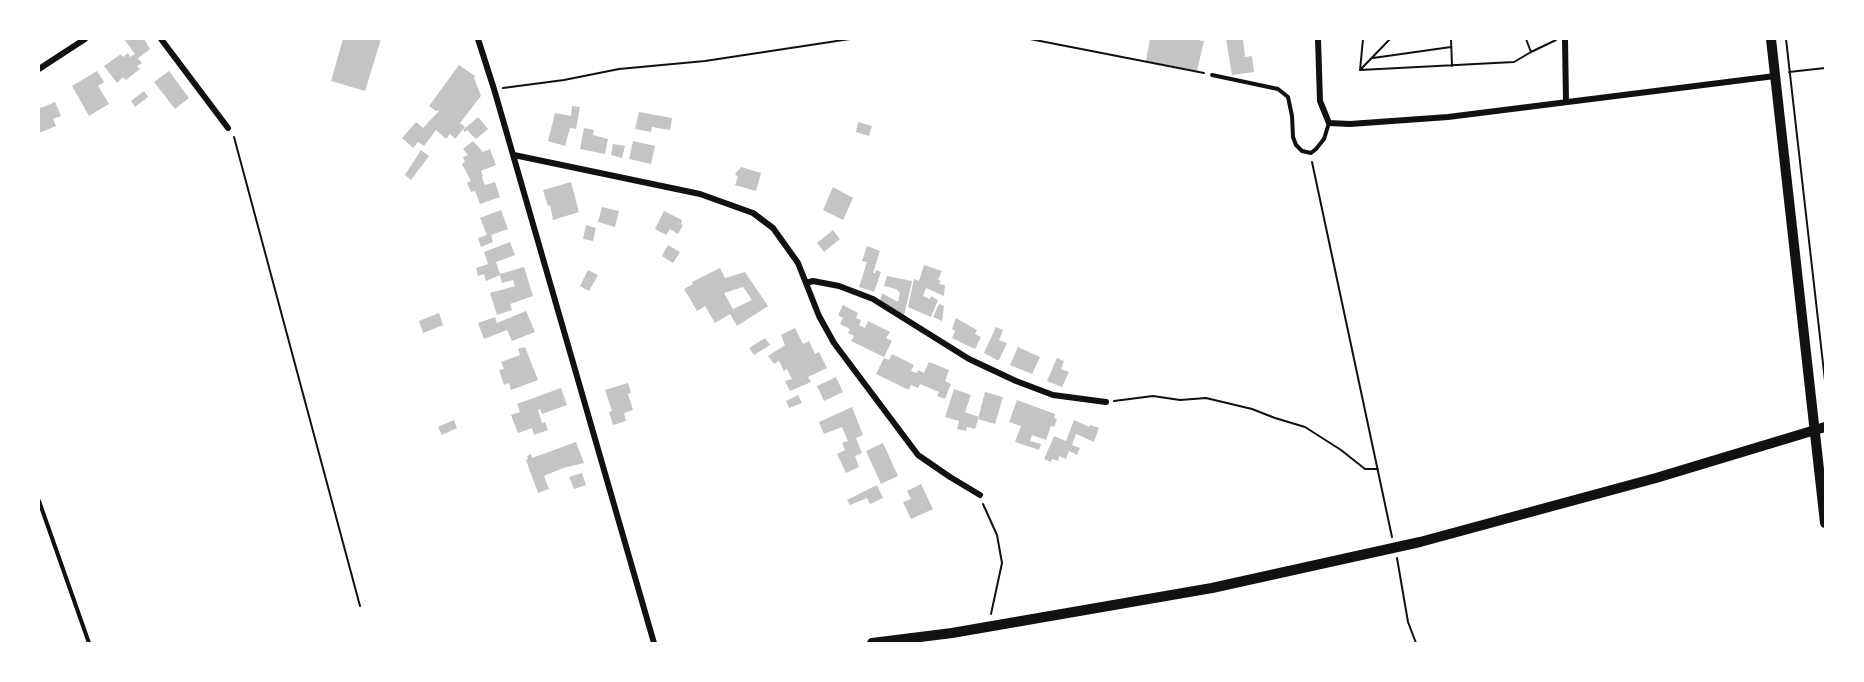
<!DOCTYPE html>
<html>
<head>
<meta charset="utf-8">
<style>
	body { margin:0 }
	#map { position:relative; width:1864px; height:682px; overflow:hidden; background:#fff; font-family:"PT Serif",serif }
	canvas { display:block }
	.frame { position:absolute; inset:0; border:40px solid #fff; pointer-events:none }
</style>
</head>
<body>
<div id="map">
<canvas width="1864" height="682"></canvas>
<div class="frame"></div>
</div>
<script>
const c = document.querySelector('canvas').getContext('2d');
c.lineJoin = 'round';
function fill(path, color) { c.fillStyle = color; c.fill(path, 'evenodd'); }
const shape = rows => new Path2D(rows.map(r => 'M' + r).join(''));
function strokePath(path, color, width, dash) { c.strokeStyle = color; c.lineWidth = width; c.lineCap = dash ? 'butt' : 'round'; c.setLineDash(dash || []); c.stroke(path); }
fill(shape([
	[124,39,144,39,150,49,138,58,142,63,137,66,140,69,126,80,123,77,117,83,104,66,121,54,123,57,128,53,130,57,135,54],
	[343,39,381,39,365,91,331,81],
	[1150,39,1192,39,1204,41,1197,71,1146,61],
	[1226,39,1243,39,1245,57,1252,56,1254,72,1232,75],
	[459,65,475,76,474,78,481,96,460,123,465,127,455,139,450,134,446,139,436,130,424,146,418,142,413,148,402,138,416,122,423,128,439,111,438,110,436,111,429,106],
	[97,71,104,82,98,86,109,104,89,116,72,86],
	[169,71,189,98,175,109,154,82],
	[144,91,148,97,135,107,131,101],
	[55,102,61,116,53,119,56,126,39,133,39,105,41,108],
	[572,106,580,107,576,129,570,128,565,146,548,141,555,113,571,116],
	[639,112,672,118,670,130,652,127,651,132,635,129],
	[478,117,488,129,476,139,467,130,465,132,463,130],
	[858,122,872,126,869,136,856,132],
	[584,128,594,130,593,135,608,139,605,154,580,149],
	[473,141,483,152,490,149,496,165,481,171,483,176,482,177,485,185,495,182,500,197,480,204,475,191,471,192,467,183,471,181,462,164,465,162,463,157,468,155,463,149],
	[633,141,655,146,651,164,629,159],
	[613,144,625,146,622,158,611,155],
	[421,150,429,156,411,180,405,175],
	[741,167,761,173,756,191,735,185,738,177,735,174],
	[571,182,579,212,553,220,550,205,548,206,543,190],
	[833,187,853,198,843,220,823,210],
	[602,207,619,211,615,227,598,222],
	[501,210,508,229,491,235,493,242,481,247,478,238,487,235,480,218],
	[664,211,682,220,681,224,683,225,678,234,670,229,666,235,655,229],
	[586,225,596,228,593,241,583,239],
	[833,230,840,239,824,252,817,243],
	[510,242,515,255,496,262,500,274,524,267,533,296,510,304,512,310,497,315,490,293,515,286,513,280,502,283,500,275,486,281,484,274,478,276,476,268,488,264,484,252],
	[668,245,680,252,673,263,662,256],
	[867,246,880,251,873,273,875,273,876,270,881,272,874,292,859,287,867,262,862,261],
	[924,265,942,271,938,280,941,281,939,284,945,285,944,296,926,288,923,296,930,299,931,296,938,300,931,317,908,307,914,279,919,281],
	[720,268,725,278,745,272,768,306,737,326,730,314,715,323,705,306,697,311,684,289,693,284,692,282],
	[743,287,752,300,733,309,724,293],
	[588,270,598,275,589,291,580,286],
	[887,276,912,281,904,316,880,301,882,293,898,302,900,293,896,289,884,286],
	[939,304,944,306,942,321,933,317],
	[843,305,858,313,856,318,861,320,859,325,865,328,868,321,890,332,886,338,892,341,884,357,851,341,854,336,848,333,850,329,840,324,843,318,838,315],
	[526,311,535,332,512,341,507,330,484,339,478,323,495,317,497,323],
	[439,313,443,325,423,333,419,321],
	[956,318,977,330,975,334,981,337,975,349,952,338,955,331,952,329],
	[996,327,1003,330,999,340,1007,343,999,360,997,360,984,353],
	[795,328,803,344,809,341,815,354,819,352,827,368,808,377,811,382,790,391,785,381,792,379,787,369,784,371,779,361,774,364,768,356,785,345,781,335],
	[765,338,770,345,754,355,749,348],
	[525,347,538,380,511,390,509,383,504,385,499,370,504,369,501,362,520,355,518,349],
	[1018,347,1040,357,1032,374,1010,365],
	[892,354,914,365,911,371,917,373,918,370,924,373,929,362,949,370,945,381,951,384,945,399,937,396,939,392,920,384,918,388,911,385,909,390,876,374,884,358,889,360],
	[1057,358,1064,361,1061,369,1069,372,1062,387,1047,381],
	[836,377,843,392,824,401,817,386],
	[628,383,631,393,628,394,633,410,624,413,626,421,613,425,609,412,612,411,605,390],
	[561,388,567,405,542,414,540,409,538,410,542,423,545,422,548,430,534,435,532,428,518,433,511,415,520,412,517,404],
	[954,389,971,395,965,412,979,417,975,429,967,427,966,431,957,429,959,421,945,417],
	[985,392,1003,397,995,424,978,419],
	[798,395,802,403,789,408,786,401],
	[1017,400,1055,414,1054,418,1057,419,1054,427,1051,426,1046,440,1032,435,1030,441,1041,444,1039,450,1015,442,1021,426,1009,422],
	[852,407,863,435,856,438,862,453,855,456,859,467,846,473,837,454,845,450,842,443,848,441,842,427,824,434,819,422],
	[454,420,457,428,442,435,438,427],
	[1074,420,1089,427,1090,425,1099,428,1094,442,1076,434,1072,445,1080,448,1077,455,1069,451,1066,459,1059,456,1058,461,1052,459,1051,462,1044,459,1054,436,1066,441],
	[576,442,584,463,563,468,544,476,549,489,538,493,526,460,528,459,527,456,531,454,532,458],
	[883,443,898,476,881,484,866,451],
	[582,473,586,485,574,489,569,477],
	[921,484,933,509,911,519,903,502,911,499,907,491],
	[877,485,883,498,870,504,867,498,850,505,847,500]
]), '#c4c4c4');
strokePath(shape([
	[1030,39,1204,73],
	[1363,39,1360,70,1514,62,1531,52],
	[1451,39,1452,66],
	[1526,39,1531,52,1556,40],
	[1786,39,1825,381],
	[1373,58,1451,47],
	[1361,69,1390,39],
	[1789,72,1825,68],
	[503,88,564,80,619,69,705,61,850,39],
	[234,137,360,606],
	[1312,162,1392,537],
	[1114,401,1153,396,1180,400,1206,398,1252,409,1275,418,1305,427,1341,450,1365,469,1378,469],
	[983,504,997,535,1002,563,991,614],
	[1397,558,1408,622,1416,643]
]), '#111', 2);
strokePath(shape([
	[1212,75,1278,89,1288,97,1292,116,1293,137,1296,145,1302,151,1311,153,1316,149,1324,139,1329,123],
	[39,501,89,643]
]), '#111', 4);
strokePath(shape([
	[161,39,228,128],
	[478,39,494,89,654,643],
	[1318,39,1320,101,1329,123,1350,124,1448,117,1775,76],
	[1565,39,1566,102],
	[39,69,85,39],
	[514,155,700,194,753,213,773,228,798,263,819,316,834,343,918,455,950,477,980,495],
	[806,283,813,281,839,286,873,299,969,359,1016,381,1053,395,1106,402]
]), '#111', 6);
strokePath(shape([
	[1771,39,1825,523]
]), '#111', 10);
strokePath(shape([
	[872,643,952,633,1212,588,1420,542,1656,478,1825,427]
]), '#111', 10);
</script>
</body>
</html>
